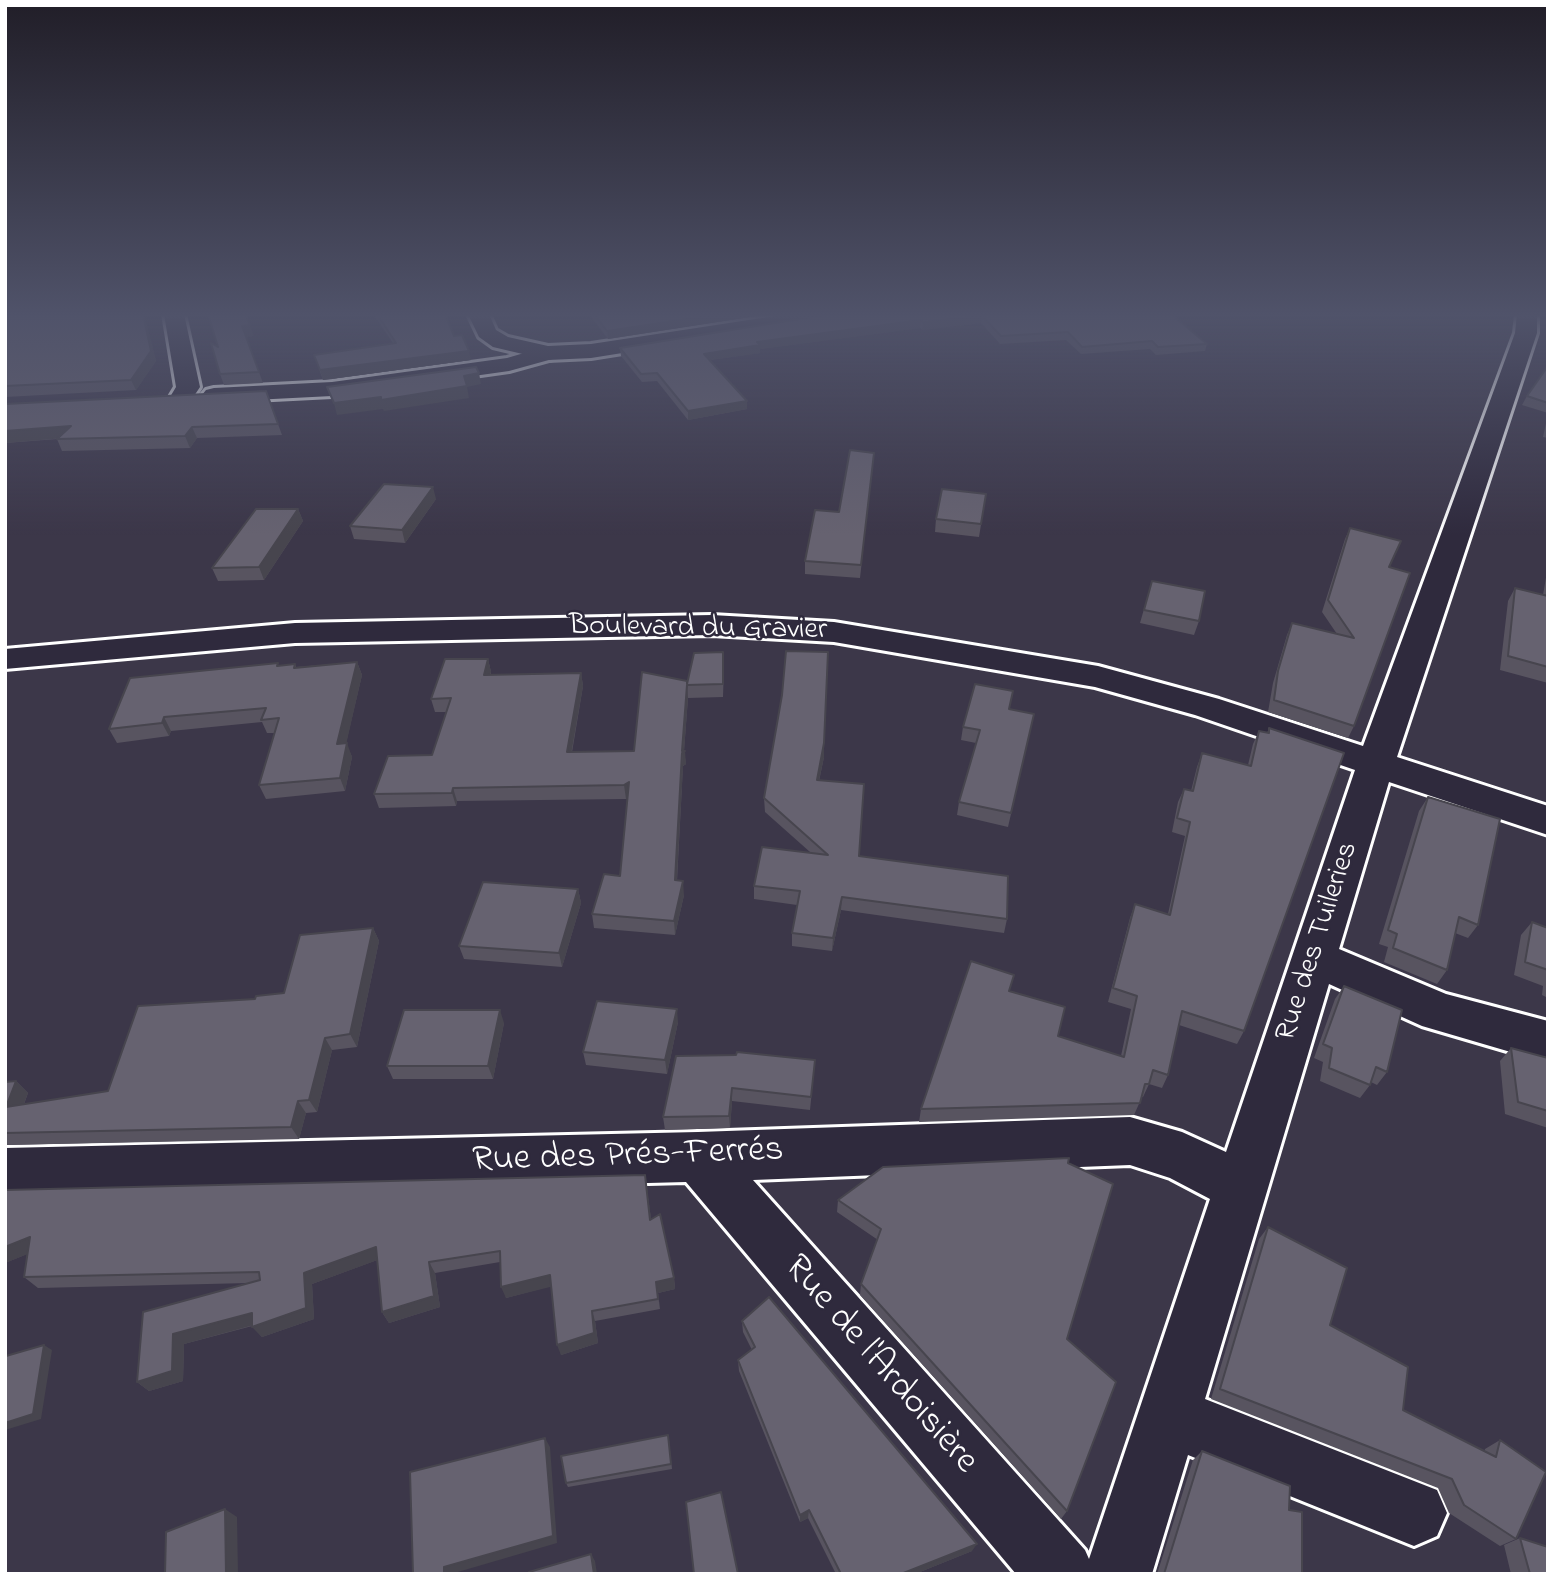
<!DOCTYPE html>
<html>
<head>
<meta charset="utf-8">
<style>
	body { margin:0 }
	#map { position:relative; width:1553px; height:1579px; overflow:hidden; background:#3c3749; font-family:"Indie Flower",sans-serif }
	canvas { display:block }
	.frame { position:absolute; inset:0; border:7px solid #fff; pointer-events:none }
</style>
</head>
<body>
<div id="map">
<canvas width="1553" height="1579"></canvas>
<div class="frame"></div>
</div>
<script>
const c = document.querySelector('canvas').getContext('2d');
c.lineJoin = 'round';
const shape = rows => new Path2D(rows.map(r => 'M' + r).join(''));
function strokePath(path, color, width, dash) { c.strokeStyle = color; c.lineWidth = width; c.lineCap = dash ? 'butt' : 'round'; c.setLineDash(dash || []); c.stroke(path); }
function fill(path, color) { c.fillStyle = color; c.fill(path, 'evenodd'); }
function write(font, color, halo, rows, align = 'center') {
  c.font = font + ' "Indie Flower",sans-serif'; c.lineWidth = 5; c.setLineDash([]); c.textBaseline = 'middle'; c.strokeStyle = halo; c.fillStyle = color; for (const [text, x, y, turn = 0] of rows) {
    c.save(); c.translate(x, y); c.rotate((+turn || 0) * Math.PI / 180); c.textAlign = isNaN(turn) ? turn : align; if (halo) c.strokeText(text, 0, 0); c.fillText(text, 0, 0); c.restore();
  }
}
const minor = shape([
	[164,314,184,314,200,387,190,402,174,402,170,397,176,387,164,314],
	[1517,314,1537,314,1537,333,1397,757,1548,806,1548,835,1389,782,1339,949,1446,994,1548,1021,1548,1063,1422,1026,1329,984,1205,1399,1437,1490,1447,1513,1437,1536,1414,1546,1188,1455,1152,1574,1016,1574,686,1182,5,1200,5,1148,698,1132,1130,1117,1182,1132,1226,1152,1355,770,1195,715,1095,687,834,642,712,635,295,643,5,669,5,649,295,623,712,615,834,622,1098,666,1219,699,1363,746,1515,333,1517,314],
	[1130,1165,1170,1178,1210,1199,1089,1559,1085,1550,753,1180,1130,1165],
	[548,346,556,348,559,353,556,358,509,371,332,396,214,402,206,400,202,395,206,390,214,388,332,382,507,358,548,346]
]);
const major = shape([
	[468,314,489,314,496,330,508,337,548,346,591,344,788,314,839,314,829,320,591,358,548,360,493,347,479,337,468,314]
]);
strokePath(minor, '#fff', 6);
strokePath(major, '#fff', 6);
fill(minor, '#2f2a3d');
fill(major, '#2f2a3d');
fill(shape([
	[5,314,144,314,156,361,136,390,5,397],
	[208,314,254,336,246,337,263,383,224,385,220,374,218,347],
	[373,314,445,314,454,336,471,360,323,380,314,355,393,343],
	[589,314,769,314,608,339],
	[1171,314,1207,344,1205,351,1156,355,1150,349,1081,354,1066,340,1000,344,981,323,922,330,920,328,760,349,760,353,710,360,747,401,747,409,688,420,657,381,642,382,621,356,620,348,830,315],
	[1548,366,1548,413,1522,405,1527,396],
	[266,391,282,435,197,438,190,448,62,451,57,439,5,443,5,404],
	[1548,414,1548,438,1543,437],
	[874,453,860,578,805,574,805,561,839,512],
	[986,494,979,537,935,532,936,519],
	[436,499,405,543,354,539,350,526],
	[298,509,303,521,264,580,218,581,212,568],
	[1350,528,1389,567,1354,726,1348,738,1268,712,1273,683,1287,635,1292,623,1337,634,1322,612,1345,539],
	[1548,566,1548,683,1500,670,1508,601,1515,588,1543,595],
	[1152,581,1199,621,1194,635,1140,623],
	[488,659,491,672,491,675,581,673,583,686,572,752,634,751,687,681,724,666,723,697,688,698,684,751,686,764,683,766,677,881,684,895,675,935,594,928,592,914,620,876,628,798,626,799,457,801,456,806,379,808,374,794,432,755,446,712,435,712,431,699],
	[357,662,362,675,346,743,352,757,345,791,266,799,259,785,275,733,267,733,262,722,171,731,169,736,117,743,109,729,279,666,295,664,296,667],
	[1010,709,1034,714,1008,827,957,815,959,802,976,743,961,740,963,727],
	[1269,728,1244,1031,1237,1044,1179,1025,1168,1075,1162,1088,1149,1084,1143,1097,1142,1097,1134,1115,919,1122,921,1109,1009,991,1058,1036,1121,1056,1131,1009,1108,1002,1130,918,1135,904,1168,914,1185,836,1172,832,1178,802,1184,789,1191,791,1197,767,1202,753,1248,765,1253,744,1259,731,1267,733],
	[824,757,819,781,859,856,1007,919,1004,933,841,910,832,951,792,946,792,933,797,905,754,899,754,886,810,852,765,812,764,798],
	[1428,797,1478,925,1468,938,1455,933,1447,970,1437,984,1384,962,1388,947,1379,944,1419,811],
	[578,889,581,903,562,967,464,959,459,946],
	[1532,922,1548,928,1548,998,1542,995,1543,986,1514,975,1521,935],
	[373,928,379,941,357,1047,332,1050,317,1112,306,1113,299,1139,5,1145,5,1082,16,1081,28,1093,24,1104,108,1091,255,999,284,993],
	[1344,986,1387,1072,1377,1085,1371,1082,1370,1085,1360,1098,1320,1081,1323,1062,1314,1058,1335,999],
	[678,1022,667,1074,586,1065,583,1052],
	[504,1023,493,1079,393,1079,387,1066],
	[1511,1048,1548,1058,1548,1128,1505,1114,1500,1061],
	[676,1056,815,1060,810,1110,732,1101,730,1128,665,1130,663,1117],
	[1068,1163,1067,1511,1061,1519,860,1295,861,1284,878,1240,837,1212,838,1200],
	[645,1175,651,1219,674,1278,675,1289,658,1293,660,1309,595,1321,598,1343,561,1355,551,1286,506,1298,500,1262,435,1273,440,1307,389,1323,382,1312,377,1260,312,1284,314,1319,262,1337,252,1326,184,1344,183,1381,149,1391,137,1382,250,1283,38,1288,24,1277,27,1254,5,1263,5,1190],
	[1268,1227,1330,1325,1403,1410,1484,1452,1485,1449,1500,1440,1516,1539,1500,1546,1449,1513,1438,1488,1211,1399,1259,1239],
	[742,1321,972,1551,915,1574,836,1574,808,1518,800,1522,739,1371,738,1360,752,1350,743,1332],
	[669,1440,672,1469,568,1487,566,1483],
	[1202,1451,1289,1510,1302,1574,1157,1574,1193,1460],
	[1520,1538,1548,1574,1511,1574,1504,1545]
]), '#585460');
fill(shape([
	[143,314,144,314,156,361,136,390,131,380],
	[720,314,769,314,608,339,607,331],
	[982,316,981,323,922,330,923,322],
	[921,320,920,328,760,349,760,353,704,361,704,354,757,342],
	[250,325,254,336,246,337,242,326],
	[469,351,471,360,323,380,320,370],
	[479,373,481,384,467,387,469,398,384,411,383,409,337,415,334,403],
	[747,401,747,409,688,420,688,411],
	[71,426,76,437,5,443,5,431],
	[192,427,197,438,190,448,185,436],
	[433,487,436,499,405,543,402,530],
	[298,509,303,521,264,580,259,567],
	[488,659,491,672,487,688,484,675],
	[357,662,362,675,343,758,337,744],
	[581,673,583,686,569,766,567,752],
	[687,685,688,698,684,751,685,751,686,764,683,766,676,894,675,880],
	[164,717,171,731,169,736,162,723],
	[347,743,352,757,345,791,340,778],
	[824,743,824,757,816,794,817,780],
	[629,782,631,796,626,799,624,785],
	[453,788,457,801,456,806,452,793],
	[683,881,684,895,675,935,674,921],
	[578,889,581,903,562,967,559,953],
	[842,897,841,910,832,951,833,938],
	[373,928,379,941,357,1047,350,1034],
	[677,1009,678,1022,667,1074,665,1060],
	[500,1010,504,1023,493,1079,488,1066],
	[325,1038,332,1050,317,1112,309,1100],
	[16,1081,28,1093,18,1119,6,1107],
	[732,1088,732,1101,730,1128,729,1116],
	[298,1101,306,1113,299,1139,291,1127],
	[645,1175,647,1186,652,1231,650,1220],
	[30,1237,43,1248,5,1263,5,1247],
	[376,1247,383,1258,312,1284,314,1319,262,1337,252,1327,304,1273],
	[429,1262,435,1273,440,1307,389,1323,382,1312],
	[550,1275,554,1286,506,1298,501,1287],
	[674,1278,675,1289,658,1293,660,1309,656,1282],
	[592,1311,595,1321,598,1343,561,1355,557,1345],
	[252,1313,261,1323,184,1344,183,1381,149,1391,137,1382,173,1334],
	[44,1345,52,1350,41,1419,5,1430,5,1423],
	[545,1438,550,1447,557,1543,451,1574,444,1574,444,1567],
	[225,1509,237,1517,238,1574,226,1574],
	[809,1510,808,1518,800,1522,800,1515],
	[977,1544,972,1551,915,1574,901,1574],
	[591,1554,595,1561,597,1574,594,1574]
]), '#47454e');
const building = shape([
	[5,314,143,314,151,351,131,380,5,386,5,314],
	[208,314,245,314,250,325,242,326,259,372,220,374,211,343,218,347,208,314],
	[377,314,445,314,454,336,462,335,469,351,320,370,314,355,396,343,377,314],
	[594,314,720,314,607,331,594,314],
	[831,314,1171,314,1207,344,1158,347,1152,341,1082,347,1068,332,1001,336,982,316,923,322,921,320,757,342,760,345,704,354,747,401,688,411,657,373,641,374,620,348,831,314],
	[1548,366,1548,403,1527,396,1548,366],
	[476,367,479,373,464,376,467,386,381,400,381,397,334,403,327,387,476,367],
	[266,391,278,424,192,427,185,436,57,439,71,426,5,431,5,404,266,391],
	[850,450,874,453,861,565,805,561,815,510,839,512,850,450],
	[384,484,433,487,402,530,350,526,384,484],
	[942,489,986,494,981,524,936,519,942,489],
	[256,509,298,509,259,567,212,568,256,509],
	[1350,528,1401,541,1389,567,1410,573,1354,726,1274,700,1278,671,1292,623,1354,638,1328,600,1350,528],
	[1152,581,1205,591,1199,621,1144,610,1152,581],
	[1515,588,1548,596,1548,667,1508,656,1515,588],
	[786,651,828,652,824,743,817,780,864,784,859,856,1008,876,1007,919,842,897,833,938,792,933,800,891,754,886,762,847,828,855,764,798,782,695,786,651],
	[723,652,723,684,687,685,682,751,685,751,682,753,675,880,683,881,674,921,592,914,604,874,620,876,629,782,624,785,453,788,452,793,374,794,388,756,432,755,451,698,431,699,445,659,488,659,484,675,581,673,567,752,634,751,642,672,687,681,687,684,694,653,723,652],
	[357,662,337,744,347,743,340,778,259,785,279,718,261,720,266,708,164,717,162,723,109,729,130,678,278,663,277,666,295,664,294,668,357,662],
	[975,684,1013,691,1009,709,1034,714,1011,813,959,802,980,730,963,727,975,684],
	[1269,728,1344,753,1244,1031,1182,1011,1168,1075,1153,1070,1149,1084,1145,1084,1140,1103,921,1109,971,961,1014,975,1009,991,1065,1007,1058,1036,1124,1057,1137,996,1113,988,1135,904,1170,915,1190,822,1177,818,1184,789,1193,791,1202,753,1251,766,1259,731,1269,733,1269,728],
	[1428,797,1500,819,1478,925,1459,917,1447,970,1393,948,1397,934,1388,930,1428,797],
	[483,882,578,889,559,953,459,946,483,882],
	[1532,922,1548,928,1548,970,1525,962,1532,922],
	[373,928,350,1034,325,1038,309,1100,298,1101,291,1127,5,1133,5,1082,16,1081,6,1107,108,1091,138,1006,255,999,256,996,284,993,300,935,373,928],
	[1344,986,1402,1010,1387,1072,1376,1067,1370,1085,1329,1068,1332,1048,1323,1044,1344,986],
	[597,1001,677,1009,665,1060,583,1052,597,1001],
	[404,1010,500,1010,488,1066,387,1066,404,1010],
	[1511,1048,1548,1058,1548,1111,1518,1102,1511,1048],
	[737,1052,815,1060,811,1097,732,1088,729,1116,663,1117,676,1056,736,1055,737,1052],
	[1069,1158,1068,1163,1113,1184,1067,1339,1116,1382,1067,1511,861,1284,881,1229,838,1200,883,1167,1069,1158],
	[645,1175,650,1220,660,1214,674,1278,656,1282,658,1299,592,1311,594,1333,557,1345,550,1275,501,1287,500,1251,429,1262,434,1296,382,1312,376,1247,304,1273,306,1308,252,1327,252,1313,173,1334,172,1371,137,1382,143,1312,260,1280,259,1272,24,1277,30,1237,5,1247,5,1190,645,1175],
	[1268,1227,1347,1268,1330,1325,1408,1367,1403,1410,1496,1457,1500,1440,1546,1472,1516,1539,1464,1505,1452,1479,1220,1389,1268,1227],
	[769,1297,977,1544,901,1574,841,1574,809,1510,800,1515,738,1360,755,1347,742,1321,769,1297],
	[44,1345,33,1414,5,1423,6,1356,44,1345],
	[668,1435,671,1464,566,1483,561,1456,668,1435],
	[545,1438,553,1536,444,1567,444,1574,413,1574,410,1472,545,1438],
	[1202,1451,1290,1486,1289,1510,1302,1512,1302,1574,1164,1574,1202,1451],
	[721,1492,738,1574,694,1574,686,1502,721,1492],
	[225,1509,226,1574,165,1574,166,1532,225,1509],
	[1520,1538,1548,1547,1548,1574,1530,1574,1520,1538],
	[591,1554,594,1574,529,1574,529,1572,591,1554]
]);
fill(building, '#666270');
strokePath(building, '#47454e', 2);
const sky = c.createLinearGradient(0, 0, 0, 535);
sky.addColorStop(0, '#211e28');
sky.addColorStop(0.59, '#50536a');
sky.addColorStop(1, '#50536a00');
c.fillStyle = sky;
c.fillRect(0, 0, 1553, 535);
write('30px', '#fff', '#2f2a3d', [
	["Boulevard du Gravier",698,630,1],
	["Rue des Tuileries",1319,942,-72]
]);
write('37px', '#fff', '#2f2a3d', [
	["Rue des Prés-Ferrés",628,1158,-2],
	["Rue de l'Ardoisière",879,1366,49]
]);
</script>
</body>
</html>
